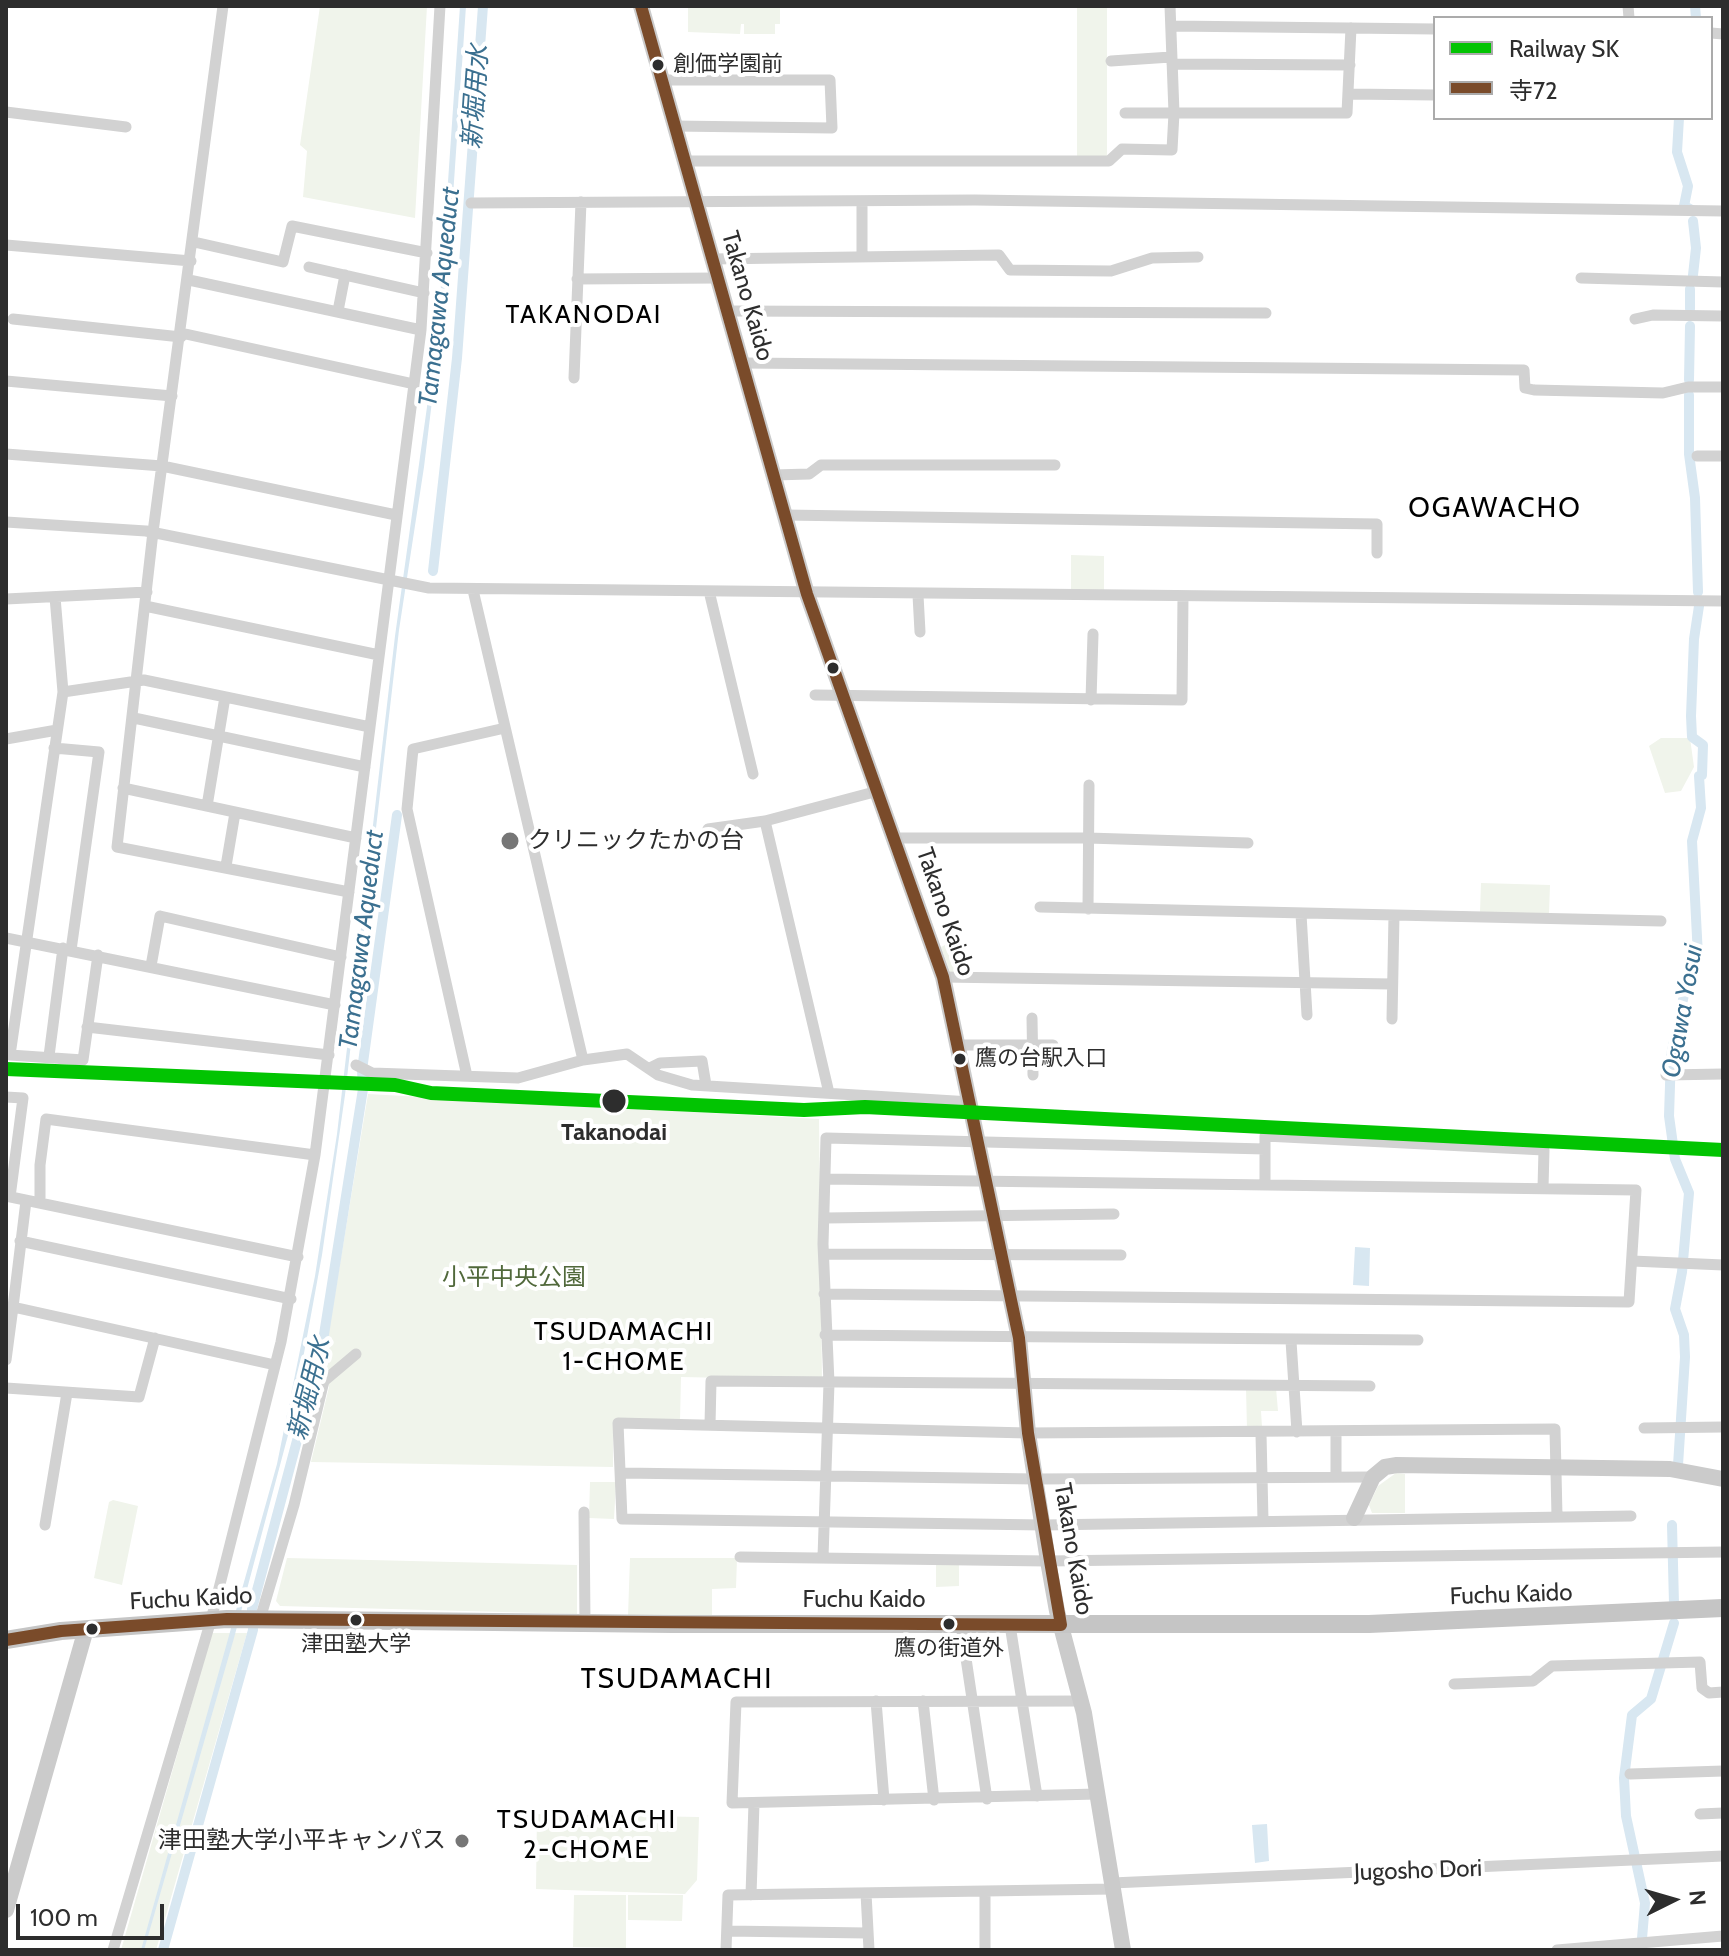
<!DOCTYPE html>
<html>
<head>
<meta charset="utf-8">
<style>
	body { margin:0 }
	#map { position:relative; width:1729px; height:1956px; overflow:hidden; background:#fff; font-family:Cabin,"Noto Sans JP",sans-serif }
	canvas { display:block }
	.frame { position:absolute; inset:0; border:8px solid #2d2d2d; pointer-events:none }
	.legend { position:absolute; left:1433px; top:16px; width:280px; height:104px; box-sizing:border-box; background:#fff; border:2px solid #ababab; margin:0; padding:10px 14px; list-style:none; font-size:24px; color:#2d2d2d }
	.legend li { display:flex; align-items:center; gap:16px; height:40px }
	.legend b { width:40px; border:2px solid #ababab }
	.north { position:absolute; left:1633px; top:1860px; width:80px; height:80px; -webkit-text-stroke:6px #fff; paint-order:stroke; rotate:85deg; font-size:22px; font-weight:700; line-height:32px; text-align:center; color:#2d2d2d }
	.north::after { content:''; display:block; margin:auto; width:28px; height:36px; background:#2d2d2d; clip-path:polygon(50% 0,100% 100%,50% 72%,0 100%) }
	.scale { position:absolute; left:16px; top:1904px; width:148px; height:36px; box-sizing:border-box; border:4px solid #2d2d2d; border-top:0; padding-left:10px; font-size:24px; line-height:28px; white-space:nowrap; color:#2d2d2d; -webkit-text-stroke:6px #fff; paint-order:stroke }
</style>
</head>
<body>
<div id="map">
<canvas width="1729" height="1956"></canvas>
<div class="frame"></div>
<ul class="legend">
<li><b style="height:10px;background:#02c402"></b>Railway SK</li>
<li><b style="height:10px;background:#7a4b2a"></b>寺72</li>
</ul>
<div class="north">N</div>
<div class="scale">100 m</div>
</div>
<script>
const c = document.querySelector('canvas').getContext('2d');
c.lineJoin = 'round';
function fill(path, color) { c.fillStyle = color; c.fill(path, 'evenodd'); }
const shape = rows => new Path2D(rows.map(r => 'M' + r).join(''));
function strokePath(path, color, width, dash) { c.strokeStyle = color; c.lineWidth = width; c.lineCap = dash ? 'butt' : 'round'; c.setLineDash(dash || []); c.stroke(path); }
function write(font, color, halo, rows, align = 'center') {
  c.font = font + ' Cabin,"Noto Sans JP",sans-serif'; c.lineWidth = 8; c.setLineDash([]); c.textBaseline = 'middle'; c.strokeStyle = halo; c.fillStyle = color; for (const [text, x, y, turn = 0] of rows) {
    c.save(); c.translate(x, y); c.rotate((+turn || 0) * Math.PI / 180); c.textAlign = isNaN(turn) ? turn : align; if (halo) c.strokeText(text, 0, 0); c.fillText(text, 0, 0); c.restore();
  }
}
fill(shape([
	[320,6,427,6,415,218,303,197,307,151,300,145],
	[688,6,780,6,780,24,775,24,775,34,744,34,744,24,741,24,740,34,688,32],
	[1077,6,1107,6,1107,157,1077,156],
	[1071,555,1104,556,1104,591,1071,590],
	[1661,738,1690,738,1694,767,1681,791,1665,793,1649,746],
	[1481,883,1550,885,1549,914,1480,912],
	[945,945,964,945,964,972,950,972,941,947],
	[368,1094,819,1119,822,1380,681,1377,680,1421,613,1421,613,1467,311,1462,329,1387,323,1367],
	[1246,1388,1276,1388,1278,1411,1261,1411,1262,1427,1247,1430],
	[1396,1473,1405,1474,1405,1513,1372,1513,1369,1505,1378,1486],
	[590,1482,616,1482,614,1519,589,1518],
	[113,1500,138,1506,122,1585,94,1578,109,1502],
	[287,1558,577,1565,577,1614,280,1606,276,1601],
	[630,1558,737,1558,736,1588,712,1589,712,1616,628,1616],
	[959,1563,959,1586,936,1587,936,1564],
	[212,1633,247,1633,156,1950,121,1950],
	[537,1814,699,1817,697,1880,685,1894,536,1889],
	[574,1895,626,1895,626,1948,573,1947],
	[628,1895,683,1895,682,1921,628,1920]
]), '#f0f4eb');
fill(shape([
	[460,6,466,6,448,269,424,467,399,630,345,1095,322,1255,291,1424,234,1638,144,1950,141,1950,277,1464,315,1276,337,1134,395,636,438,328],
	[1355,1247,1370,1248,1369,1286,1353,1285],
	[1267,1824,1269,1861,1255,1863,1252,1825]
]), '#d8e7f1');
strokePath(shape([
	[1695,6,1696,18],
	[1679,118,1677,152,1688,186,1684,206,1690,209],
	[1693,221,1696,248,1693,275],
	[1690,309,1690,289],
	[1689,380,1690,326],
	[1689,395,1689,454,1695,498,1698,592],
	[433,571,457,358,483,6],
	[1678,1465,1685,1357,1684,1335,1675,1309,1682,1272,1689,1193,1675,1159,1669,1116,1671,1055,1684,995,1698,956,1692,841,1701,808,1699,776,1702,775,1703,745,1692,737,1691,716,1694,639,1699,606],
	[1672,1525,1674,1604],
	[163,1950,253,1630,252,1609,322,1347,363,1089,362,1070,397,815],
	[1641,1950,1645,1903,1626,1816,1624,1778,1632,1715,1651,1699,1674,1623]
]), '#d8e7f1', 10);
strokePath(shape([
	[223,6,153,532,117,847,349,892],
	[1628,6,1629,18],
	[1172,26,1435,29],
	[1711,33,1723,34],
	[1111,61,1171,57],
	[1172,64,1350,65],
	[660,80,830,80,832,128,673,126],
	[1348,94,1435,95],
	[6,112,126,127],
	[1125,113,1347,113,1351,28],
	[683,161,1109,161,1122,149,1172,150,1174,113,1170,6],
	[862,201,862,256],
	[471,203,975,200,1723,211],
	[194,242,283,262,292,226,427,253],
	[6,245,191,261],
	[712,259,999,255,1010,270,1111,271,1152,258,1198,257],
	[309,267,424,293],
	[1581,278,1723,282],
	[577,279,717,278],
	[189,280,421,330],
	[338,311,345,275],
	[727,311,1266,313],
	[13,319,181,337],
	[1635,319,1653,315,1723,316],
	[181,333,414,384],
	[742,363,1524,370,1525,388,1534,390,1663,393,1688,387,1723,387],
	[574,378,581,202],
	[6,381,172,396],
	[6,454,162,466,396,515],
	[1697,456,1723,456],
	[774,475,809,474,821,465,1055,465],
	[785,515,1377,524,1377,553],
	[6,522,146,531,429,588,1723,601],
	[473,590,583,1060],
	[709,591,753,774],
	[918,595,920,632],
	[55,597,63,692,10,1055,83,1060,98,955],
	[6,599,147,592],
	[145,606,379,655],
	[63,692,144,680,370,727],
	[815,695,1182,700,1183,596],
	[1091,700,1093,634],
	[134,718,365,767],
	[6,739,57,730],
	[54,748,99,752,71,950],
	[123,788,356,838],
	[207,806,225,697],
	[765,821,829,1093],
	[708,829,765,821,878,791],
	[895,838,1088,838,1248,843],
	[226,866,235,813],
	[1040,907,1661,921],
	[1088,909,1089,785],
	[1301,914,1307,1015],
	[6,938,335,1005],
	[151,966,160,916,341,957],
	[943,977,1392,984],
	[1032,1018,1033,1075],
	[1392,1019,1394,915],
	[87,1027,329,1055],
	[960,1045,1053,1045],
	[49,1056,63,948],
	[356,1065,372,1073,518,1078,583,1060,627,1054,658,1075,692,1085,971,1102],
	[650,1068,660,1063,702,1061,706,1085],
	[1666,1075,1723,1074],
	[467,1076,407,809,413,749,505,728],
	[6,1097,23,1098,10,1197],
	[1265,1183,1265,1149],
	[6,1196,298,1257],
	[26,1201,13,1307,275,1365],
	[40,1202,40,1165,46,1119,315,1155],
	[826,1218,1114,1214],
	[20,1241,291,1299],
	[824,1254,1121,1255],
	[1632,1261,1723,1265],
	[824,1294,1629,1302,1636,1190,827,1179],
	[825,1335,1418,1340],
	[1291,1341,1297,1432],
	[6,1360,13,1307],
	[6,1388,139,1397,155,1338],
	[710,1425,711,1381,1370,1386],
	[1644,1428,1723,1427],
	[1261,1434,1263,1520],
	[623,1473,1036,1479,1373,1477],
	[1336,1477,1336,1432],
	[584,1512,585,1623],
	[1557,1516,1555,1429,1028,1433,618,1423,622,1519,1044,1525,1631,1516],
	[45,1525,67,1393],
	[740,1557,1048,1561,1723,1552],
	[823,1557,829,1383,823,1244,826,1138,1265,1149,1265,1136,1544,1150,1543,1188],
	[260,1619,294,1505,324,1381,356,1354],
	[961,1625,987,1799],
	[1010,1625,1037,1796],
	[1454,1684,1533,1681,1552,1666,1700,1662,1702,1688,1709,1693,1723,1692],
	[876,1701,884,1800],
	[923,1701,934,1800],
	[1082,1701,736,1702,732,1803,1097,1794],
	[1630,1774,1723,1771],
	[1700,1814,1723,1813],
	[1112,1883,1723,1856],
	[985,1892,985,1950],
	[866,1893,869,1950],
	[751,1895,754,1803],
	[727,1931,867,1933],
	[113,1950,211,1620,281,1342,315,1155,421,330,440,6],
	[726,1950,728,1895,1113,1889],
	[1557,1950,1723,1936]
]), '#d2d2d2', 11);
strokePath(shape([
	[641,6,807,594,943,977,1019,1338,1028,1433,1048,1561,1057,1611,1084,1713,1123,1950],
	[1354,1518,1373,1477,1385,1467,1397,1465,1670,1469,1723,1479],
	[6,1910,86,1629]
]), '#cbcbcb', 16);
strokePath(shape([
	[6,1640,61,1631,227,1619,672,1624,1369,1624,1723,1608]
]), '#c5c5c5', 18);
strokePath(shape([
	[6,1640,61,1631,227,1619,1061,1625,1028,1433,1019,1338,943,977,807,594,641,6]
]), '#7a4b2a', 12);
strokePath(shape([
	[6,1069,395,1085,431,1093,804,1110,865,1107,1723,1150]
]), '#02c402', 14);
for (const [x, y, r, color] of [
	[658,65,7,"#2d2d2d"],
	[833,668,7,"#2d2d2d"],
	[510,841,10,"#767676"],
	[960,1059,7,"#2d2d2d"],
	[614,1101,13,"#2d2d2d"],
	[356,1620,7,"#2d2d2d"],
	[949,1624,7,"#2d2d2d"],
	[92,1629,7,"#2d2d2d"],
	[462,1841,8,"#767676"]
]) { const dot = new Path2D(); dot.arc(x, y, r, 0, 2 * Math.PI); c.fillStyle = color; c.fill(dot); strokePath(dot, '#fff', 3); }
write('22px', '#2d2d2d', '#fff', [
	["創価学園前",673,65],
	["鷹の台駅入口",975,1059],
	["津田塾大学",356,1645,"center"],
	["鷹の街道外",949,1649,"center"]
], 'left');
write('24px', '#2d2d2d', '#fff', [
	["Takano Kaido",747,296,74],
	["Takano Kaido",945,912,71],
	["Takano Kaido",1073,1549,80],
	["Fuchu Kaido",1511,1595,-2],
	["Fuchu Kaido",191,1599,-3],
	["Fuchu Kaido",864,1600],
	["Jugosho Dori",1418,1871,-2]
]);
write('24px', '#2d2d2d', '#fff', [
	["クリニックたかの台",528,841],
	["津田塾大学小平キャンパス",446,1841,"right"]
], 'left');
write('bold 24px', '#2d2d2d', '#fff', [
	["Takanodai",614,1133]
]);
write('24px', '#51693b', '#fff', [
	["小平中央公園",514,1278]
]);
write('italic 26px', '#3b7090', '#fff', [
	["新堀用水",476,97,-86],
	["Tamagawa Aqueduct",440,297,-84],
	["Tamagawa Aqueduct",362,940,-83],
	["Ogawa Yosui",1683,1011,-80],
	["新堀用水",310,1389,-76]
]);
c.letterSpacing = '2px';
write('26px', '#000', '#fff', [
	["TAKANODAI",584,315],
	["TSUDAMACHI",624,1332],
	["1-CHOME",624,1362],
	["TSUDAMACHI",587,1820],
	["2-CHOME",587,1850]
]);
c.letterSpacing = '0px';
c.letterSpacing = '2px';
write('28px', '#000', '#fff', [
	["OGAWACHO",1495,509],
	["TSUDAMACHI",677,1680]
]);
c.letterSpacing = '0px';
</script>
</body>
</html>
